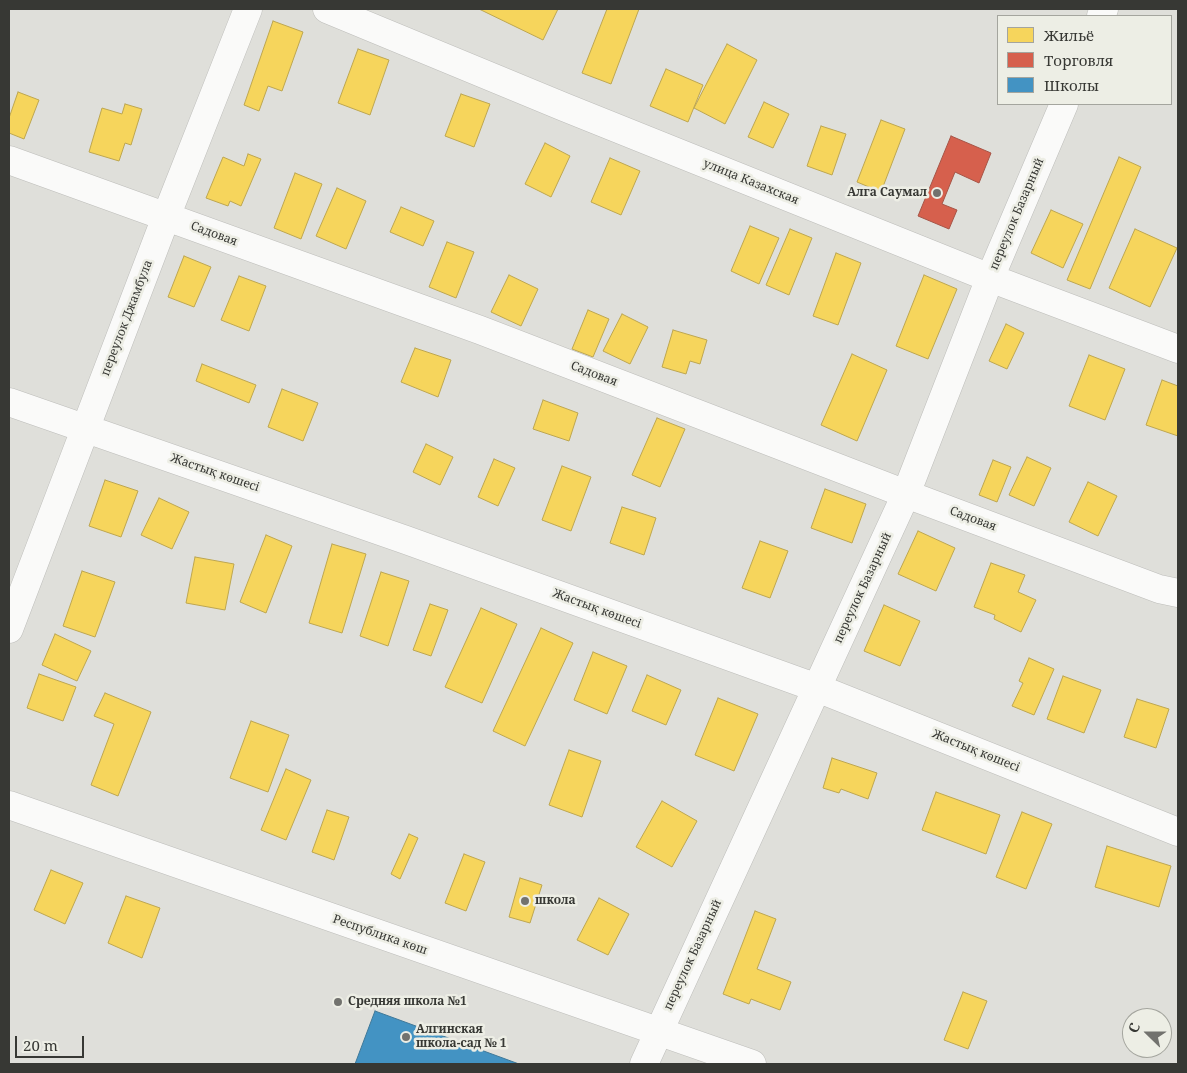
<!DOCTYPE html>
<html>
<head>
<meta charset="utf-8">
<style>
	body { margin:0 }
	#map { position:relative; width:1187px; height:1073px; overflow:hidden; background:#dfdfda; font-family:"Noto Serif",serif }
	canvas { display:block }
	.frame { position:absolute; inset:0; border:10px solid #373834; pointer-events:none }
	.legend { position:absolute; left:997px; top:15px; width:175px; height:90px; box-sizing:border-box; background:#edeee5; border:1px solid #a4a59e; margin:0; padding:6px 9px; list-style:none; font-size:15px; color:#373834 }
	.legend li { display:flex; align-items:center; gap:10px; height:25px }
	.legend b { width:25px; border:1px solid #a4a59e }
	.north { position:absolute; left:1122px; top:1008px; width:50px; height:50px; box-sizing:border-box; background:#edeee5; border:1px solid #a4a59e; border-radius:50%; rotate:292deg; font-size:14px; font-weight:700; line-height:20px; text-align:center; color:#373834 }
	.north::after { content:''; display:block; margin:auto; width:18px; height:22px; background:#72726e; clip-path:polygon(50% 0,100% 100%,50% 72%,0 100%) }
	.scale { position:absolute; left:15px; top:1036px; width:69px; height:22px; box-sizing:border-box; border:2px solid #373834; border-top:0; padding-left:6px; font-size:15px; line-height:18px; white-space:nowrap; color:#373834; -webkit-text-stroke:4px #edeee5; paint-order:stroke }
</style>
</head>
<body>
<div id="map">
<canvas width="1187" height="1073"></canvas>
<div class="frame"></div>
<ul class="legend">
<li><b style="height:14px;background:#f6d55c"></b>Жильё</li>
<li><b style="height:14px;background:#d6604d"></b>Торговля</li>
<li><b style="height:14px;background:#4393c3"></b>Школы</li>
</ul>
<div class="north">С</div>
<div class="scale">20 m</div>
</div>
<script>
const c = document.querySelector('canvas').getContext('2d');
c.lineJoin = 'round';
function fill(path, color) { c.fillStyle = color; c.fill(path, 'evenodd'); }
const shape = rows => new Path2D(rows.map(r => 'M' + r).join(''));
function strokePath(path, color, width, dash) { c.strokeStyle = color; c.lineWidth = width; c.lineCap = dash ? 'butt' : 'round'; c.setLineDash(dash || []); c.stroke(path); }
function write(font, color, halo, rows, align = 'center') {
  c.font = font + ' "Noto Serif",serif'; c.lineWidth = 5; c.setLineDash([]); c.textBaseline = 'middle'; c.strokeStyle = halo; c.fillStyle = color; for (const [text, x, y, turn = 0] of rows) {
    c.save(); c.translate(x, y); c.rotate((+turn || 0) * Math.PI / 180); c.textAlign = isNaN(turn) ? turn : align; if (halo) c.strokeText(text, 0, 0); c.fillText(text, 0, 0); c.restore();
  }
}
const homes = shape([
	[479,9,558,9,543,40,479,9],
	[607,9,639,9,611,84,582,73,607,9],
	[273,21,303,32,282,91,268,86,259,111,244,105,273,21],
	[727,44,757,60,725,124,694,108,727,44],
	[358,49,389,60,370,115,338,103,358,49],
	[666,69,703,85,688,122,650,106,666,69],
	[18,92,39,100,24,139,9,133,9,118,18,92],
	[461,94,490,104,474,147,445,136,461,94],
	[764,102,789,114,773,148,748,137,764,102],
	[125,104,142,109,131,145,125,143,119,161,89,152,102,108,122,114,125,104],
	[881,120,905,129,881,192,857,182,881,120],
	[821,126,846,134,832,175,807,166,821,126],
	[545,143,570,156,551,197,525,184,545,143],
	[248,154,261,159,241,206,230,201,228,206,206,198,223,157,244,166,248,154],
	[1119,157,1141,167,1090,289,1067,280,1119,157],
	[610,158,640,171,621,215,591,202,610,158],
	[295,173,322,184,301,239,274,228,295,173],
	[337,188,366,201,346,249,316,236,337,188],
	[401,207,434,221,423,246,390,232,401,207],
	[1051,210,1083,224,1063,268,1031,253,1051,210],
	[750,226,779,238,759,284,731,271,750,226],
	[790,229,812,238,789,295,766,285,790,229],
	[1135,229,1177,248,1150,307,1109,288,1135,229],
	[447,242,474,252,456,298,429,287,447,242],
	[836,253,861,263,838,325,813,316,836,253],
	[184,256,211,267,194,307,168,297,184,256],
	[509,275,538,289,521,326,491,312,509,275],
	[924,275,957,289,928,359,896,346,924,275],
	[239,276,266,286,249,331,221,320,239,276],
	[588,310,609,319,593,357,572,349,588,310],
	[622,314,648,327,630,364,603,351,622,314],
	[1006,324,1024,333,1007,369,989,361,1006,324],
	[673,330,707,340,700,364,690,361,686,374,662,367,673,330],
	[415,348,451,360,438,397,401,382,415,348],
	[852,354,887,370,857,441,821,425,852,354],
	[1089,355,1125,369,1105,420,1069,406,1089,355],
	[202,364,256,385,249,403,196,381,202,364],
	[1162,380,1178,386,1178,436,1146,425,1162,380],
	[282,389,318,403,303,441,268,427,282,389],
	[543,400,578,413,569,441,533,429,543,400],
	[657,418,685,429,660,487,632,475,657,418],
	[426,444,453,457,440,485,413,472,426,444],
	[1027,457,1051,468,1034,506,1009,495,1027,457],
	[494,459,515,468,498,506,478,497,494,459],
	[993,460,1011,467,997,502,979,495,993,460],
	[562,466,591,477,571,531,542,520,562,466],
	[105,480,138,491,121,537,89,526,105,480],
	[1088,482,1117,496,1098,536,1069,522,1088,482],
	[825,489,866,504,852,543,811,528,825,489],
	[159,498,189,512,172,549,141,535,159,498],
	[622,507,656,518,644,555,610,543,622,507],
	[918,531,955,548,936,591,898,574,918,531],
	[266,535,292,546,266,613,240,602,266,535],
	[760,541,788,551,770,598,742,588,760,541],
	[332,544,366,554,342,633,309,623,332,544],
	[195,557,234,564,225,610,186,603,195,557],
	[991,563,1025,575,1018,592,1036,600,1021,632,994,619,995,615,974,607,991,563],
	[82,571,115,582,95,637,63,626,82,571],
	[381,572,409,581,388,646,360,636,381,572],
	[430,604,448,610,431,656,413,650,430,604],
	[884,605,920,621,900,666,864,651,884,605],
	[481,608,517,624,482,703,445,687,481,608],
	[541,628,573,643,525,746,493,731,541,628],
	[55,634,91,651,77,681,42,665,55,634],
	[593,652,627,666,607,714,574,700,593,652],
	[1029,658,1054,669,1034,715,1012,706,1023,683,1019,681,1029,658],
	[39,674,76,687,63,721,27,708,39,674],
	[647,675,681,690,666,725,632,711,647,675],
	[1063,676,1101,690,1084,733,1047,719,1063,676],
	[105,693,151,712,118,796,91,785,114,724,94,716,105,693],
	[718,698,758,714,734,771,695,755,718,698],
	[1137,699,1169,709,1156,748,1124,737,1137,699],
	[251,721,289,735,268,792,230,778,251,721],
	[569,750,601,761,582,817,549,805,569,750],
	[832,758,877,773,868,799,841,789,839,793,823,788,832,758],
	[286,769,311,780,286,840,261,830,286,769],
	[936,792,1000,815,986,854,922,830,936,792],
	[662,801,697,821,672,867,636,847,662,801],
	[327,810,349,817,334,860,312,852,327,810],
	[1022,812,1052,824,1026,889,996,877,1022,812],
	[409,834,418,838,400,879,391,874,409,834],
	[1107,846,1171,866,1159,907,1095,887,1107,846],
	[464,854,485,862,466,911,445,903,464,854],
	[51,870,83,883,65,924,34,910,51,870],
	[520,878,542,885,530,923,509,917,520,878],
	[126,896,160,908,142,958,108,943,126,896],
	[599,898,629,914,608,955,577,940,599,898],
	[755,911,776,919,757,969,791,982,780,1010,751,999,749,1004,723,994,755,911],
	[963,992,987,1001,968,1049,944,1040,963,992]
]);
fill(homes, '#f6d55c');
strokePath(homes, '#bda650', 1);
const shops = shape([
	[951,136,991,153,979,183,955,172,942,204,957,210,949,229,918,216,951,136]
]);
fill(shops, '#d6604d');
strokePath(shops, '#a65446', 1);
const schools = shape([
	[375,1011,519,1064,355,1064,375,1011]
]);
fill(schools, '#4393c3');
strokePath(schools, '#3f7898', 1);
const minor = shape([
	[327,9,564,107,990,278,1178,349],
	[1101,16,1104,9],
	[9,160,480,330,906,494,1159,589,1178,593],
	[9,402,406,540,817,688,1178,832],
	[9,629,166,217,248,9],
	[644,1064,906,494,990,278,1064,104]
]);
const major = shape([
	[9,805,752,1064]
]);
strokePath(minor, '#bdbdba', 29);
strokePath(major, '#bdbdba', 29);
strokePath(minor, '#fafaf9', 28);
strokePath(major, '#fafaf9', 28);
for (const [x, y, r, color] of [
	[937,193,5,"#72726e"],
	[525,901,5,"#72726e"],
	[338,1002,5,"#72726e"],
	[406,1037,5,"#72726e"]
]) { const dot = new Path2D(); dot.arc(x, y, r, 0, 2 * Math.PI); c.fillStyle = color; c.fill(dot); strokePath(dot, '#edeee5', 2); }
write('12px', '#373834', '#edeee5', [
	["улица Казахская",751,182,22],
	["переулок Базарный",1017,214,-67],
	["Садовая",214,234,20],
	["переулок Джамбула",127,318,-69],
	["Садовая",594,374,21],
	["Жастық көшесі",215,473,19],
	["Садовая",973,519,20],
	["переулок Базарный",863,588,-65],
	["Жастық көшесі",597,609,20],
	["Жастық көшесі",976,751,22],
	["Республика көш",380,935,19],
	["переулок Базарный",693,955,-65]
]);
write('bold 12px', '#373834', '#edeee5', [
	["Алга Саумал",927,193,"right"],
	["школа",535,901],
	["Средняя школа №1",348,1002],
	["Алгинская",416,1030],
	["школа-сад № 1",416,1044]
], 'left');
</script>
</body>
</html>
